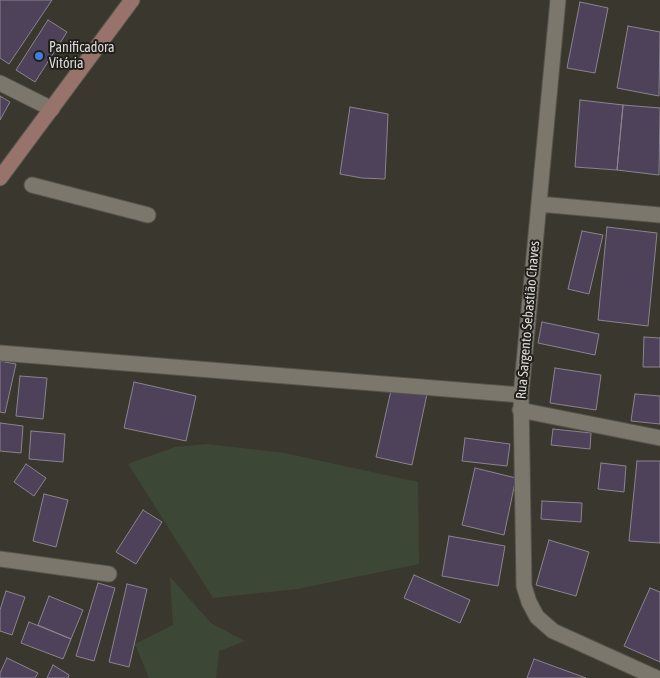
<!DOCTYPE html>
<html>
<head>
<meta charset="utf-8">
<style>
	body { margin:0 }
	canvas { display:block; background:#3a372e }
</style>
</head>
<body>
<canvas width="660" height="678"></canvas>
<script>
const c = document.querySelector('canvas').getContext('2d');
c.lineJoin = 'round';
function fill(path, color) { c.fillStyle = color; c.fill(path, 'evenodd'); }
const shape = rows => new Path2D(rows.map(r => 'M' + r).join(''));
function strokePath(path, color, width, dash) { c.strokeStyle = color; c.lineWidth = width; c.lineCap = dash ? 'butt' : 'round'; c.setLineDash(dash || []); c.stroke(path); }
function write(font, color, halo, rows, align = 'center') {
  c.font = font + ' "Asap Condensed",sans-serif'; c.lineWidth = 4; c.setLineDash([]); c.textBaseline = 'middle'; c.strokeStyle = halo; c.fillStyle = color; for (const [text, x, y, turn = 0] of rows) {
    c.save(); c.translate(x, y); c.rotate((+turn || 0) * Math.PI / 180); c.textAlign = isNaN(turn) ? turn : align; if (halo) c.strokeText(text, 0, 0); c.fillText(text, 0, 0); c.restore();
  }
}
fill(shape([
	[207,444,284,453,418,482,419,564,297,589,213,598,128,464,175,447],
	[170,577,211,623,245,641,219,651,216,678,149,678,135,644,173,625]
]), '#3c4835');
const building = shape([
	[0,0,52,0,9,64,0,58,0,0],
	[580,2,608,8,595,73,567,68,580,2],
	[48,20,67,32,35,82,16,70,48,20],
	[628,26,660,32,659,96,617,88,628,26],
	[0,96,10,102,0,120,0,96],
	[580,100,623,105,617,170,575,167,580,100],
	[623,105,660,108,659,175,617,170,623,105],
	[350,107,388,114,385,179,362,178,340,174,350,107],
	[607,227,657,233,648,326,598,320,607,227],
	[582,231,603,235,589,294,568,289,582,231],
	[542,322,599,334,595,355,538,343,542,322],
	[644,337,660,338,660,367,643,367,644,337],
	[0,361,16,364,5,413,0,412,0,361],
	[555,368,601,375,596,410,550,403,555,368],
	[20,376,47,378,43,419,16,416,20,376],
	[134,382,196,396,186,441,124,428,134,382],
	[392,386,427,394,412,465,376,457,392,386],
	[635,394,660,396,660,424,631,421,635,394],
	[0,423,23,426,21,453,0,451,0,423],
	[553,429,591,433,590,449,551,445,553,429],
	[31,431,65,434,63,462,29,459,31,431],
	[465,438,510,444,507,466,462,461,465,438],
	[637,461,660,461,660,543,629,541,637,461],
	[601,463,626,466,624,492,598,489,601,463],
	[26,464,46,478,34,496,14,482,26,464],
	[475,468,516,478,504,535,462,525,475,468],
	[44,494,68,500,56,547,33,541,44,494],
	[542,501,582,503,581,522,541,519,542,501],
	[143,510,162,522,136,564,116,552,143,510],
	[449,536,505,546,498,586,442,576,449,536],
	[549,540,589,552,576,596,536,585,549,540],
	[414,575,470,600,460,623,404,598,414,575],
	[98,583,115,588,94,661,76,656,98,583],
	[127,584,147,589,129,667,109,662,127,584],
	[650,588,660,592,660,662,624,646,650,588],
	[6,591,25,597,12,635,0,631,0,610,6,591],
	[49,596,83,610,71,639,38,625,49,596],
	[29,622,71,639,63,659,21,643,29,622],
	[7,658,38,673,35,678,0,678,0,673,7,658],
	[534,659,586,678,527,678,534,659],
	[53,665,69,675,68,678,47,678,53,665]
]);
fill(building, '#4e415a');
strokePath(building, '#89848e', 1);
const lane = shape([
	[32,185,148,215]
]);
const street = shape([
	[558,0,521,395,524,586,529,602,537,617,553,631,657,678],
	[0,83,52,109],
	[539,204,660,215],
	[0,353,521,395],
	[520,410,660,438],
	[0,559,109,574]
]);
const secondary = shape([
	[0,178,132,0]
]);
strokePath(lane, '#56534c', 17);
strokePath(street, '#56534c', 17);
strokePath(secondary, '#56534c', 17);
strokePath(lane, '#7b776d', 15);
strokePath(street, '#7b776d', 15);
strokePath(secondary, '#97736c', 15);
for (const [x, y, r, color] of [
	[39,56,5,"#3f7fe0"]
]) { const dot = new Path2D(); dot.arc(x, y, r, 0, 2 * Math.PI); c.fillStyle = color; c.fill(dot); strokePath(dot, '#201e1a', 2); }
write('14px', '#dfdcd7', '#201e1a', [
	["Panificadora",49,48],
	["Vitória",49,64]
], 'left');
write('14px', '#dfdcd7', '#201e1a', [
	["Rua Sargento Sebastião Chaves",528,320,-85]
]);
</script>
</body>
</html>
